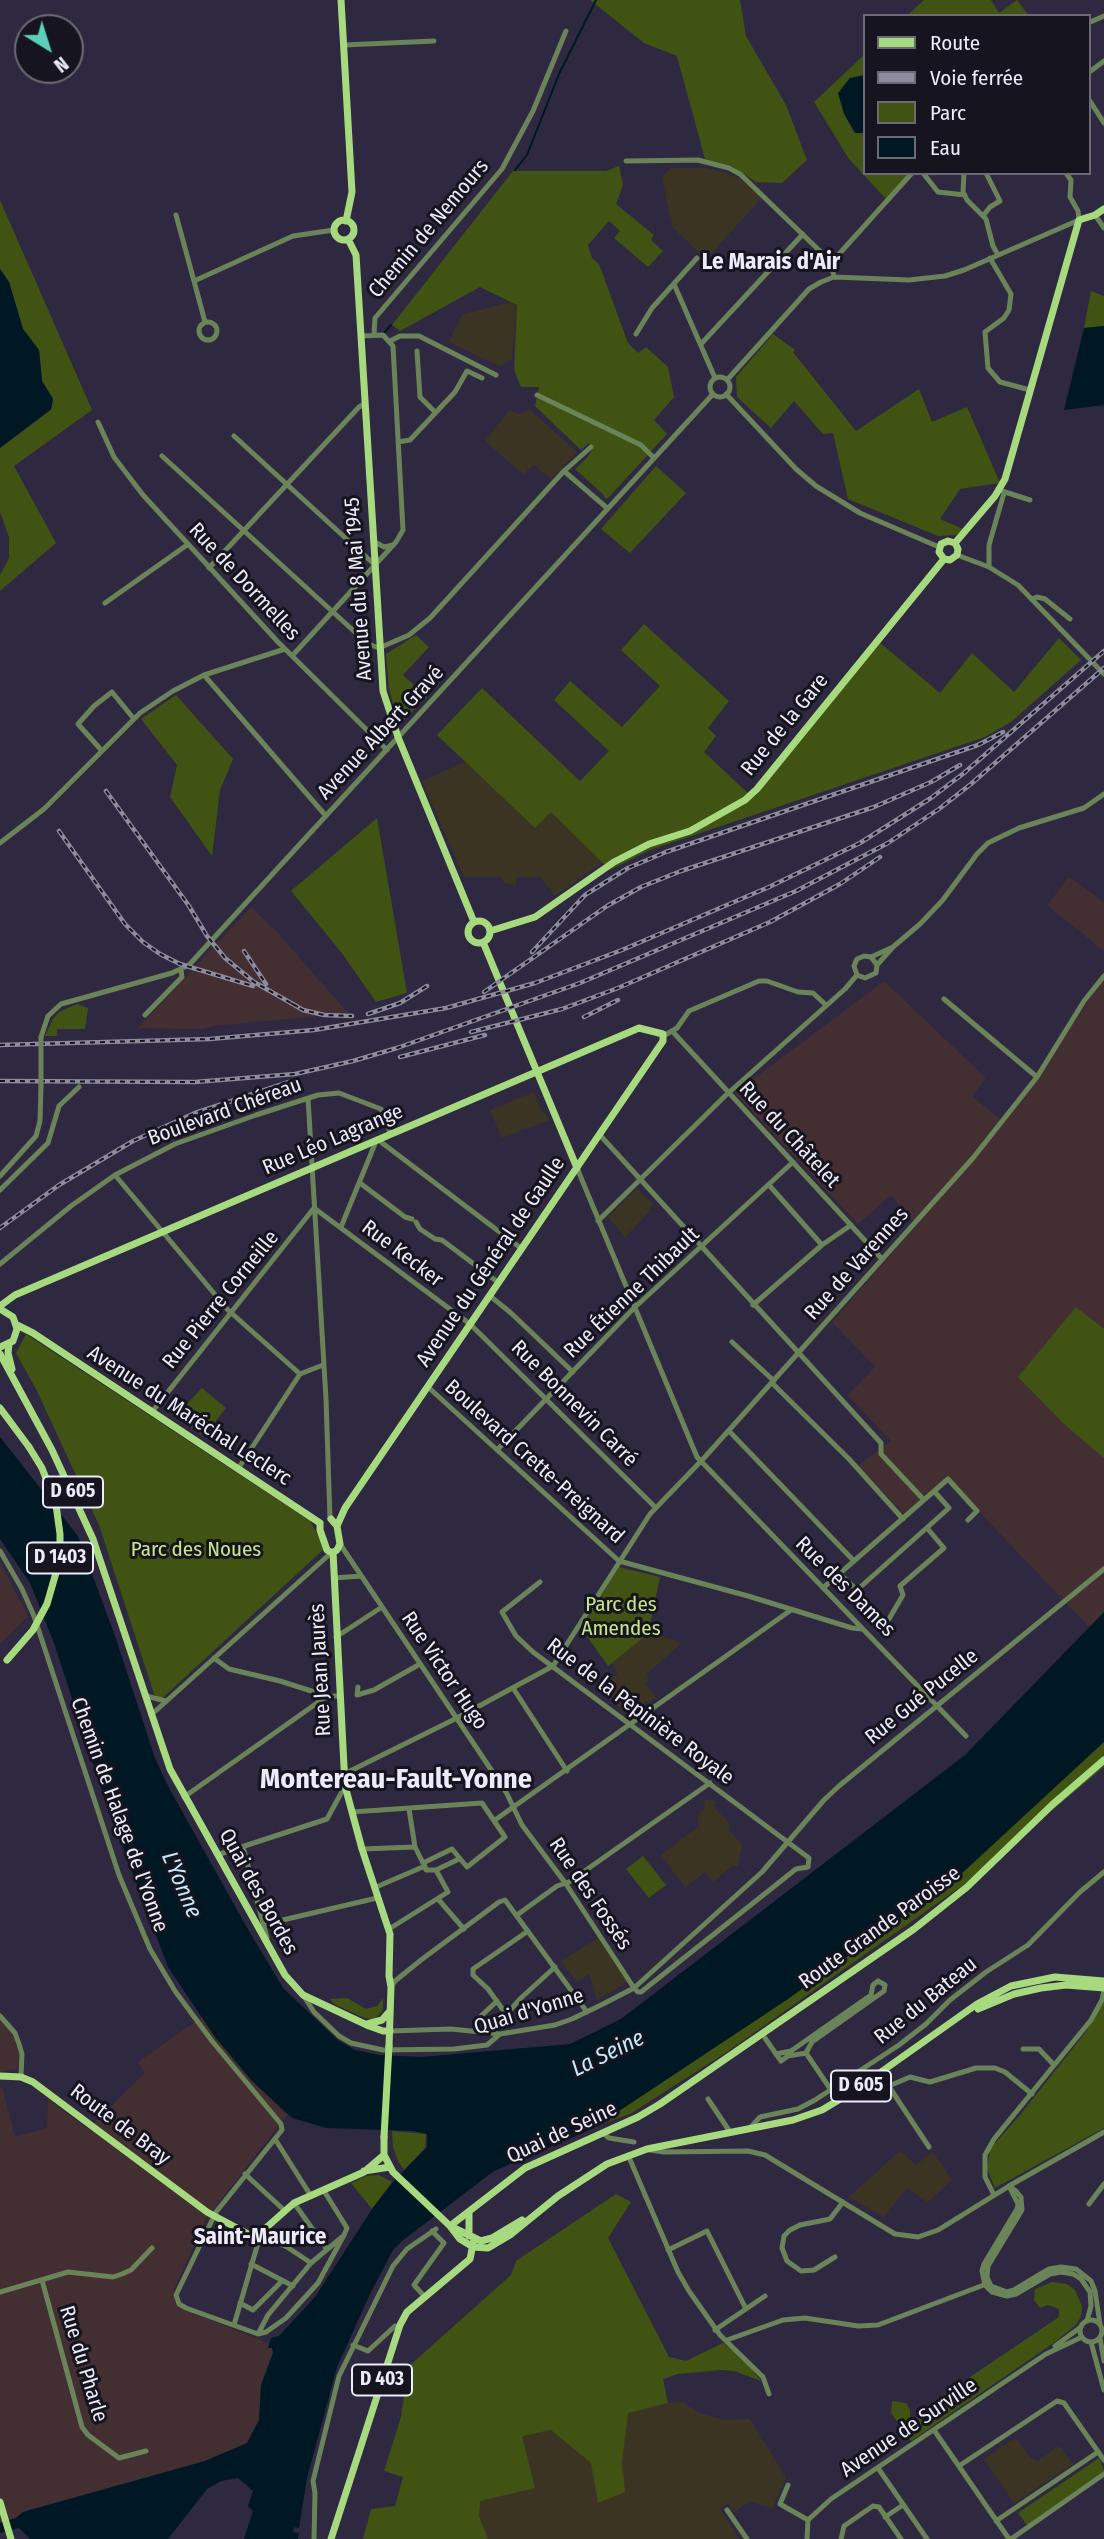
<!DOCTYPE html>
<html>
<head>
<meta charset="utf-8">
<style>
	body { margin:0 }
	#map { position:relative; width:1104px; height:2539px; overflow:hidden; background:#2e2940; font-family:"Fira Sans Condensed",sans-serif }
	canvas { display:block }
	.legend { position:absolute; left:863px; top:14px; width:228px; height:161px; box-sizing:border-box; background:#16141e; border:2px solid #6c6a76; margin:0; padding:9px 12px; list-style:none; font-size:21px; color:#edebfa }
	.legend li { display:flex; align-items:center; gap:14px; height:35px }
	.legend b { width:35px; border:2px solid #6c6a76 }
	.north { position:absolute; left:14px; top:14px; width:70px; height:70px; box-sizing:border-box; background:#16141e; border:2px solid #6c6a76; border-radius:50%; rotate:142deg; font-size:19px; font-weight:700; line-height:28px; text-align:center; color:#edebfa }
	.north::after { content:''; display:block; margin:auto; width:24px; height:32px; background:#5cceba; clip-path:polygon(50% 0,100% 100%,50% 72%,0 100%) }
</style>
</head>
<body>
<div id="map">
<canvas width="1104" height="2539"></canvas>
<ul class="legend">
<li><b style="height:9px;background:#a7da7e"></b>Route</li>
<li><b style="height:9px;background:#8e8b9e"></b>Voie ferrée</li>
<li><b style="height:19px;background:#405313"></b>Parc</li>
<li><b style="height:19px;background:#001823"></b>Eau</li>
</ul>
<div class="north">N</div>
</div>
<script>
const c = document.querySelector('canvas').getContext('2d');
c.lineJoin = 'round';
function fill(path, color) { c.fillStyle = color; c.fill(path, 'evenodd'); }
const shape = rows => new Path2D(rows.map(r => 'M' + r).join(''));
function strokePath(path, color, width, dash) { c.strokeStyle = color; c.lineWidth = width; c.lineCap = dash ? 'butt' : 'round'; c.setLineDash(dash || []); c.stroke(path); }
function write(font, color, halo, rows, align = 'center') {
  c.font = font + ' "Fira Sans Condensed",sans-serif'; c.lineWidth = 6; c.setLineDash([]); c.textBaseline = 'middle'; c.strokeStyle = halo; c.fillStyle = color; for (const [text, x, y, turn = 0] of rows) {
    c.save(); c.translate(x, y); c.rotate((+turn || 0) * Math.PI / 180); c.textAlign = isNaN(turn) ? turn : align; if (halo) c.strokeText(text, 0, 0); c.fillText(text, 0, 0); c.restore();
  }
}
fill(shape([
	[1069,877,1104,902,1104,951,1047,905],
	[251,907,275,930,348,1013,214,1026,202,1029,138,1028],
	[1104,978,1104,1615,1090,1628,949,1480,907,1517,857,1466,891,1441,848,1395,875,1367,832,1322,917,1225,891,1195,858,1224,735,1093,884,981,986,1078,972,1096,1002,1121,1037,1077],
	[0,1562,28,1616,0,1644],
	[202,2017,244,2072,287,2115,206,2219,173,2291,175,2303,179,2308,268,2343,268,2347,272,2348,273,2352,261,2385,259,2420,247,2443,205,2461,28,2510,16,2518,0,2523,0,2087,2,2087,15,2137,47,2128,48,2099,88,2129,145,2073,138,2062],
	[0,2019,14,2035,20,2059,19,2066,16,2069,0,2072]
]), '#432f31');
fill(shape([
	[671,168,706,168,721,171,742,180,762,198,706,259,672,227,662,177],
	[510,302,516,305,512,360,499,366,449,342,462,315],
	[530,410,577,452,551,479,534,465,523,474,485,441,509,411,520,414],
	[465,762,535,827,551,811,603,862,555,896,540,877,516,877,516,885,504,883,501,877,464,877,422,781],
	[534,1092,542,1113,545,1112,549,1120,502,1138,490,1110],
	[637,1189,653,1204,650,1208,651,1210,625,1237,608,1217],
	[650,1632,682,1643,646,1674,649,1679,645,1683,656,1698,649,1703,646,1701,639,1707,635,1703,622,1713,604,1683,618,1673,611,1663],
	[705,1800,715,1801,714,1807,729,1823,729,1830,742,1845,738,1866,732,1866,713,1882,705,1872,685,1887,661,1855,699,1826,697,1821,700,1813,705,1809],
	[598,1938,627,1982,597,2000,589,1974,577,1982,561,1961],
	[900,2151,916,2165,933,2152,952,2180,928,2202,907,2188,884,2217,849,2197],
	[683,2402,699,2413,724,2420,750,2419,786,2478,772,2509,751,2501,734,2512,728,2503,720,2509,740,2539,488,2539,479,2516,479,2501,522,2436,668,2403],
	[1016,2438,1030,2458,1035,2460,1038,2461,1059,2446,1073,2464,1014,2503,984,2459]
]), '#3c3423');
fill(shape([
	[590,0,740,0,746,36,786,105,807,160,782,183,756,182,732,166,705,159,677,56,644,43],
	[924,0,991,0,999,13,1017,0,1029,16,907,16],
	[864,55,864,173,910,173,886,199,849,159,814,102],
	[619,166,623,185,616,204,654,235,651,240,663,251,648,267,614,238,620,231,609,221,588,245,592,258,599,264,628,343,638,353,646,347,668,367,674,397,654,420,667,434,608,498,605,499,603,494,575,469,586,459,594,447,589,443,581,450,535,406,539,387,521,387,514,370,517,305,480,287,400,331,392,325,513,171,606,171],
	[0,200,92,410,14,466,56,543,0,591,0,575,9,558,9,537,0,512,0,448,51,410,53,399,42,381,39,350,23,329,9,282,0,269],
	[1091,291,1104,296,1104,326,1084,328],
	[773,334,795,350,793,352,856,431,919,389,932,422,967,407,1000,483,960,489,940,519,963,529,956,535,938,536,848,499,833,433,823,434,794,401,771,428,737,397,736,377],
	[656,466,686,493,630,553,601,529],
	[644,624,729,701,708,728,716,736,704,752,753,798,879,642,940,693,972,653,1014,692,1059,638,1081,660,1011,722,985,737,650,850,610,870,551,812,535,828,437,735,482,688,580,781,609,751,554,700,570,681,622,727,660,686,621,650],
	[416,635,429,647,403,675,427,697,401,723,395,711,389,689,386,654],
	[176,695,233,759,220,790,212,856,170,797,177,765,141,719],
	[377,818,407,993,376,1002,341,952,291,891],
	[77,1004,88,1008,85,1029,57,1029,57,1036,45,1036,53,1019,59,1012],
	[1076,1307,1104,1329,1104,1458,1064,1424,1018,1377],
	[26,1334,310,1521,325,1548,157,1703,99,1525,37,1391,16,1353],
	[202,1388,226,1408,204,1436,175,1416],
	[619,1567,660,1577,650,1624,654,1629,608,1666,581,1628],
	[1104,1740,1104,1767,963,1885,727,2052,630,2114,593,2127],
	[643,1856,666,1885,649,1898,626,1869],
	[347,1998,366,2009,377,2006,383,1998,383,2010,374,2020,362,2017,334,2004,330,1999],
	[1104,2001,1104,2128,995,2188,987,2169,990,2149,1020,2115,1085,2033],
	[392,2131,426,2134,425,2148,404,2170,398,2161,393,2147],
	[379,2175,392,2182,372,2209,351,2183,366,2176],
	[616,2194,631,2202,608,2238,669,2357,686,2361,723,2343,743,2358,761,2381,734,2371,722,2370,678,2374,663,2379,668,2403,628,2413,622,2462,625,2492,598,2503,591,2463,551,2430,522,2436,535,2488,480,2501,479,2516,488,2539,363,2539,371,2509,395,2506,403,2477,384,2471,401,2417,408,2367,511,2275,516,2261],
	[1052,2282,1067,2284,1075,2290,1082,2306,1081,2316,1077,2324,1055,2342,911,2441,891,2413,892,2401,906,2403,910,2410,910,2418,915,2423,919,2421,918,2412,1059,2317,1059,2309,1048,2305,1040,2308,1034,2300,1035,2289],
	[1099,2458,1104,2471,1027,2525,1018,2513]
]), '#405313');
fill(shape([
	[864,75,864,133,855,133,844,114,838,93,850,78],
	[0,269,9,282,23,329,39,350,42,381,53,399,51,409,0,448],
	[1104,326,1104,405,1064,410,1084,328],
	[0,1437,78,1536,115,1636,155,1758,168,1786,246,1926,283,1988,339,2041,355,2050,379,2055,421,2057,570,2044,621,2019,965,1755,1104,1612,1104,1742,958,1877,788,1999,592,2129,494,2171,402,2241,393,2250,370,2294,337,2367,307,2478,299,2528,294,2527,293,2532,299,2533,298,2539,244,2539,253,2511,248,2506,253,2491,238,2478,221,2481,207,2489,168,2539,30,2539,19,2528,0,2533,0,2523,16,2518,23,2512,205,2461,247,2443,259,2420,261,2385,273,2353,272,2348,268,2348,271,2338,279,2336,315,2297,372,2209,393,2182,427,2147,427,2134,414,2131,326,2128,292,2118,252,2081,215,2037,168,1967,104,1797,54,1643,30,1583,0,1539]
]), '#001823');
strokePath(shape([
	[515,170,527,155,559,74,596,0],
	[383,334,391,325]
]), '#001823', 2);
strokePath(shape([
	[1088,23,1104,16],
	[344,45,434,41],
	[1088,73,1104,61],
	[1088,98,1104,123],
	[626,161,698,160,729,168,740,174,825,256,831,263,834,277],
	[923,173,938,192,965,195],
	[964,173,963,192,967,200,986,219,993,246,998,255],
	[176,215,194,281],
	[1095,215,1104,228],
	[983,216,990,207,1000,201,986,173],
	[990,258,1011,294,1009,310,1004,318,985,332,988,368,1000,382,1030,390],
	[831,263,912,173],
	[674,284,715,378],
	'199 331a9 9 0 1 1 18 0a9 9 0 1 1-18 0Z',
	[205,322,194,281,293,236,334,230],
	[374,334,375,318,502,169,533,111,566,31],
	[636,334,652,308,697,258],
	[390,341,400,336,419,336,496,375],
	[701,344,803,234],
	[417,351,420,397,435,412],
	'710 387a10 10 0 1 1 20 0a10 10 0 1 1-20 0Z',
	[727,380,809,289,821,282,834,277,909,280,945,276,964,270,1079,220,1078,211,1070,197,1071,180,1066,173],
	[726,394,796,469,816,486,860,513,939,547],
	[537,395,641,445,654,458],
	[98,422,114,457,143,495,278,642,387,750],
	[234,436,375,565],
	[398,442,410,440,455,392,467,371,482,378],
	[162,456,368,644,379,648,409,635,430,618,564,471,591,447],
	[564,471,607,508],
	[1002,491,1030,500],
	[373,541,384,547,393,545],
	[957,555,989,567,1018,585,1104,674],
	[989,567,989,545,1004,493],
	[209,568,359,407,364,404],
	[1032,599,1037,597,1045,599,1070,619],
	[105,603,187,545],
	[292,656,396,542,403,530,393,346,383,335,361,336],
	[204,675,326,816],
	[102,751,78,724,94,706,112,692,134,719],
	[0,843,44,809,140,713,173,691,204,675,285,649],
	[877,965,893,947],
	[857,975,854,966,857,959,864,956,871,957,893,947,920,924,942,901,977,854,988,843,1019,828,1084,808,1104,794],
	[857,975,865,978,876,973,877,965,871,957],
	[944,999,1037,1077],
	[145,1015,182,977,181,970],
	[673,1032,882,1259],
	[665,1035,677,1028,689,1011,759,981,767,981,798,992,813,993,826,1005],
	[41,1037,48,1016,61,1004,172,973,189,965,713,394],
	[308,1098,326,1399,330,1519],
	[599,1134,881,1443,881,1454,924,1500],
	[577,1168,697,1457,966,1736],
	[115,1175,228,1310,300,1374],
	[0,1176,36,1136,40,1121,41,1086],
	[360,1183,405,1217,412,1219],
	[769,1185,822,1245],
	[0,1190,48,1143,59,1106,79,1087],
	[598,1221,725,1096,845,989,857,975],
	[416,1222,420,1229,435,1239,442,1240,499,1283],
	[341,1227,377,1139,522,1249],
	[0,1264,71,1206,115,1175,175,1144,256,1115,318,1095,339,1093,381,1109,387,1121,390,1134],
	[490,1296,511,1313,573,1372],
	[753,1305,822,1245,851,1225],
	[732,1342,774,1381],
	[772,1383,849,1459,903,1519],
	[428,1387,619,1561,748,1596,852,1628,862,1629],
	[152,1412,314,1208,470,1324,655,1507],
	[729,1431,854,1561],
	[497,1450,634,1308,793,1162],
	[238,1469,300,1374,323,1365],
	[340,1544,506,1792,522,1825,566,1884,634,1988],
	[0,1551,22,1589,34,1616,119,1875,150,1949,175,1991,212,2041,281,2124,282,2130,216,2212,176,2295,179,2304,186,2308,258,2334],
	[840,1574,857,1590,949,1508,934,1491],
	[334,1578,361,1576],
	[540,1582,502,1612,516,1636,533,1652,809,1858,808,1867,796,1869,641,1992,638,1992,634,1988],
	[823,1588,948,1479,977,1511,968,1520],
	[889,1619,903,1595,900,1586,944,1548,927,1528],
	[336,1637,382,1607],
	[214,1658,229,1669,280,1681,327,1696,340,1696],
	[358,1687,357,1695,374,1690,420,1664],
	[513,1688,567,1771],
	[146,1696,166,1701],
	[151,1715,331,1553],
	[344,1774,457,1718,553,1666,650,1514,704,1458,973,1158,1037,1077,1084,1001,1104,976],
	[184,1797,327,1696],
	[352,1812,482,1803,505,1837,467,1867,452,1849,423,1863,415,1847,409,1809],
	[495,1820,791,1610],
	[243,1847,267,1938],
	[362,1849,415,1847],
	[217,1855,327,1819,345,1786],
	[436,1870,459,1859],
	[374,1888,425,1866,426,1870,436,1870],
	[438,1899,464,1929],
	[517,1915,557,1886,569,1882,710,1783],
	[257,1926,377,1898],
	[389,1929,448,1892,436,1870],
	[878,1981,885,1985,884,1991,812,2042,806,2053,788,2056,781,2061,776,2054,791,2051,871,1995,873,1985,878,1981],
	[391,1987,395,1981,421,1960,499,1902,505,1900,587,2012],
	[303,1995,314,2012,339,2036,351,2043,383,2050,454,2049,487,2045,500,2034,555,2025,572,2019,603,2004,634,1988,762,1872,824,1800,839,1786,1104,1569],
	[497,2001,480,2017,489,2033,522,1997,555,1967],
	[506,2014,488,1989,473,1975,473,1969,528,1931],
	[0,2016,15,2033,19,2044,22,2054,21,2077],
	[390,2031,451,2029,500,2034],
	[765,2038,776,2054],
	[1023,2049,1039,2049,1054,2065],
	[806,2053,831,2090],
	[880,2073,929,2147],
	[889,2086,910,2077,930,2082,976,2068,995,2068,1005,2072,1032,2094],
	[708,2099,730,2132],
	[751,2127,760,2117,798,2109,815,2100,899,2045,926,2024,950,2000,986,1972,1028,1945,1080,1892,1104,1872],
	[603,2133,609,2138,634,2142],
	[275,2139,311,2196],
	[650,2150,664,2152,748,2151,765,2155,895,2234,918,2237,938,2230,1009,2186,1104,2132],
	[628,2155,678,2272,689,2291,720,2335,763,2377,769,2394],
	[245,2174,284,2210],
	[1009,2186,1016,2191,1021,2197,1022,2210,988,2266,987,2277,991,2286,1007,2292,1014,2290,1049,2269,1061,2267,1076,2269,1091,2281,1095,2291,1100,2324],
	[1009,2186,1018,2204,1017,2209,984,2264,982,2271,985,2285,992,2292,1007,2296,1016,2294,1050,2274,1061,2272,1073,2274,1081,2279,1090,2292,1091,2306,1087,2321],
	[994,2195,985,2177,985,2155,994,2139,1091,2020,1102,2000,1104,1990],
	[294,2203,326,2248],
	[1089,2204,1104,2184],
	[259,2234,287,2247,311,2263],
	[668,2250,707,2231,746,2309],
	[835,2257,814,2270,801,2271,787,2261,782,2248,784,2236,790,2230,800,2225,830,2219,843,2202],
	[251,2264,293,2286],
	[42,2280,82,2427,88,2435,119,2458,146,2451],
	[0,2292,68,2272,113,2277,122,2274,131,2270,152,2248],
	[425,2297,414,2285,444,2243,432,2231],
	[240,2303,253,2310,282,2281],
	'1080 2331a11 11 0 1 1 22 0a11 11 0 1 1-22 0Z',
	[234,2325,258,2243,256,2235],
	[715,2330,765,2296],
	[258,2334,266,2332,286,2318,318,2283,344,2235,347,2228,324,2191],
	[258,2334,268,2315,311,2263,342,2237],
	[1100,2338,1104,2361],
	[727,2340,783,2320,805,2318,858,2326,878,2325,989,2283],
	[1091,2342,1104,2390],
	[353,2345,368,2351,395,2326,399,2328],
	[1055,2346,1081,2327],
	[934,2430,1009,2539],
	[959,2466,1057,2401,1064,2403,1104,2460],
	[878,2468,927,2539],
	[788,2485,780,2504,808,2520],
	[727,2510,747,2539],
	[885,2517,903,2505],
	[996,2521,1098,2452],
	[314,2539,315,2493,313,2481,339,2376,393,2266,407,2249,436,2229],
	[807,2539,808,2520,831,2499,1046,2354,1082,2337],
	[841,2539,844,2526,873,2506,879,2507,901,2539],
	[1011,2539,1104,2474]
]), '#6b8358', 5);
strokePath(shape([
	[341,0,352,192,346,221],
	'334 230a10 10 0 1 1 20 0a10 10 0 1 1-20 0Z',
	[348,239,356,255,383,691,398,737,474,922],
	[955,543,995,496,1005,479,1079,220,1095,215,1104,209],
	[944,559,939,552,941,544,948,541,955,543],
	[944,559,950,560,957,555,958,549,955,543],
	'468 932a11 11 0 1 1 22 0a11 11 0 1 1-22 0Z',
	[490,931,535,917,614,862,649,844,690,831,745,800,757,789,944,559],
	[483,942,577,1168],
	[0,1306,15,1295,639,1028,663,1034,663,1041,345,1508,337,1526],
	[0,1309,13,1317,17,1329,13,1341,0,1347],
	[17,1325,33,1333,320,1523],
	[9,1344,8,1353,12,1369],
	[0,1354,52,1450,93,1539,170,1769,285,1975,303,1995,369,2026,383,2031,390,2031],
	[0,1408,29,1447],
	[320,1523,320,1530,327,1550,332,1553,337,1550,340,1544,337,1526,331,1519],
	[333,1552,345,1786,362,1849,390,1934,389,1976,391,1987,389,2046],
	[978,2009,1014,1994,1041,1988,1066,1985,1104,1988],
	[367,2024,382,2020,389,2012],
	[0,2076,21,2077,33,2082,207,2212,250,2235,259,2234,294,2203,364,2172,384,2155],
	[384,2137,384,2155,393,2172,450,2226,460,2239,473,2247,488,2248,510,2235,558,2196,607,2164,647,2149,793,2120,822,2110,857,2089,977,2004,1011,1986,1055,1977,1104,1981],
	[364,2171,390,2167],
	[450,2226,525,2168,638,2117,660,2104,914,1929,967,1887,1052,1805,1104,1760],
	[452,2227,481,2241,492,2238,522,2220],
	[469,2236,469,2213],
	[0,2502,11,2539],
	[331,2539,400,2325,407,2312,470,2259,474,2239]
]), '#a7da7e', 7);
const rail = shape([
	[106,791,189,906,207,936,225,958,254,982,298,1007],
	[59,831,125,924,143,942,160,954,180,964,253,986],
	[244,951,266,984],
	[532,952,585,895,628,868,666,852,978,745,1003,732],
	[484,992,607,906,641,887,681,871,874,807,931,782,960,765],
	[291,1003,303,1010,324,1015,352,1016],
	[368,1014,400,1003,427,986],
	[584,1017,618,1000],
	[471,1032,562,1009,618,988,770,922,840,884,880,857],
	[0,1045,210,1039,314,1030,446,1008,535,983,622,950,769,887,860,843,931,798,964,773,1104,651],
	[400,1057,485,1035],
	[0,1081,195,1082,295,1074,353,1061,397,1048,580,983,796,891,888,843,939,809,971,784,1104,668],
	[0,1228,59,1185,133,1141,195,1113,289,1082]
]);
strokePath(rail, '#8e8b9e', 4.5);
strokePath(rail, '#16141e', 2, [5]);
strokePath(shape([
	[41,1086,41,1037]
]), '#6b8358', 5);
strokePath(shape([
	[7,1660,33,1630,47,1604,60,1559,60,1534,56,1505,42,1468,29,1447],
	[384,2137,389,2046]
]), '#a7da7e', 7);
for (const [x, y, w] of [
	[73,1492,60],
	[60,1558,66],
	[861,2086,60],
	[382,2380,60]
]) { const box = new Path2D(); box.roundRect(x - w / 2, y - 15.5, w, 31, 5); c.fillStyle = '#16141e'; c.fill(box); strokePath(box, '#edebfa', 2); }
write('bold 19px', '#edebfa', null, [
	["D 605",73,1492],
	["D 1403",60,1558],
	["D 605",861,2086],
	["D 403",382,2380]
]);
write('21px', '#edebfa', '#16141e', [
	["Chemin de Nemours",429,229,-50],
	["Rue de Dormelles",244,582,47],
	["Avenue du 8 Mai 1945",359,589,-94],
	["Rue de la Gare",785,725,-51],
	["Avenue Albert Gravé",381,733,-47],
	["Boulevard Chéreau",225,1112,-20],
	["Rue du Châtelet",789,1135,47],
	["Rue Léo Lagrange",333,1140,-23],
	["Rue Kecker",402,1254,37],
	["Avenue du Général de Gaulle",491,1262,-56],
	["Rue de Varennes",857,1264,-48],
	["Rue Étienne Thibault",632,1293,-44],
	["Rue Pierre Corneille",221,1300,-51],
	["Rue Bonnevin Carré",574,1404,45],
	["Avenue du Maréchal Leclerc",189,1416,33],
	["Boulevard Crette-Preignard",534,1462,42],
	["Rue des Dames",845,1587,45],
	["Rue Jean Jaurès",321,1670,-93],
	["Rue Victor Hugo",444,1671,56],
	["Rue Gué Pucelle",922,1697,-39],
	["Rue de la Pépinière Royale",640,1712,37],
	["Chemin de Halage de l'Yonne",119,1815,70],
	["Quai des Bordes",258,1892,61],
	["Rue des Fossés",590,1894,56],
	["Route Grande Paroisse",880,1928,-36],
	["Rue du Bateau",926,2001,-39],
	["Quai d'Yonne",529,2012,-17],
	["Route de Bray",120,2125,37],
	["Quai de Seine",562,2133,-25],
	["Rue du Pharle",83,2364,73],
	["Avenue de Surville",909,2428,-34]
]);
write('21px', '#c7e889', '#16141e', [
	["Parc des Noues",196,1550],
	["Parc des",621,1605],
	["Amendes",621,1629]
]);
write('bold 23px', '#edebfa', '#16141e', [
	["Le Marais d'Air",771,263],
	["Saint-Maurice",260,2238]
]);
write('italic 23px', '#c2ecff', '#16141e', [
	["L'Yonne",181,1885,67],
	["La Seine",608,2054,-26]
]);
write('bold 28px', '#edebfa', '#16141e', [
	["Montereau-Fault-Yonne",396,1780]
]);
</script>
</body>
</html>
